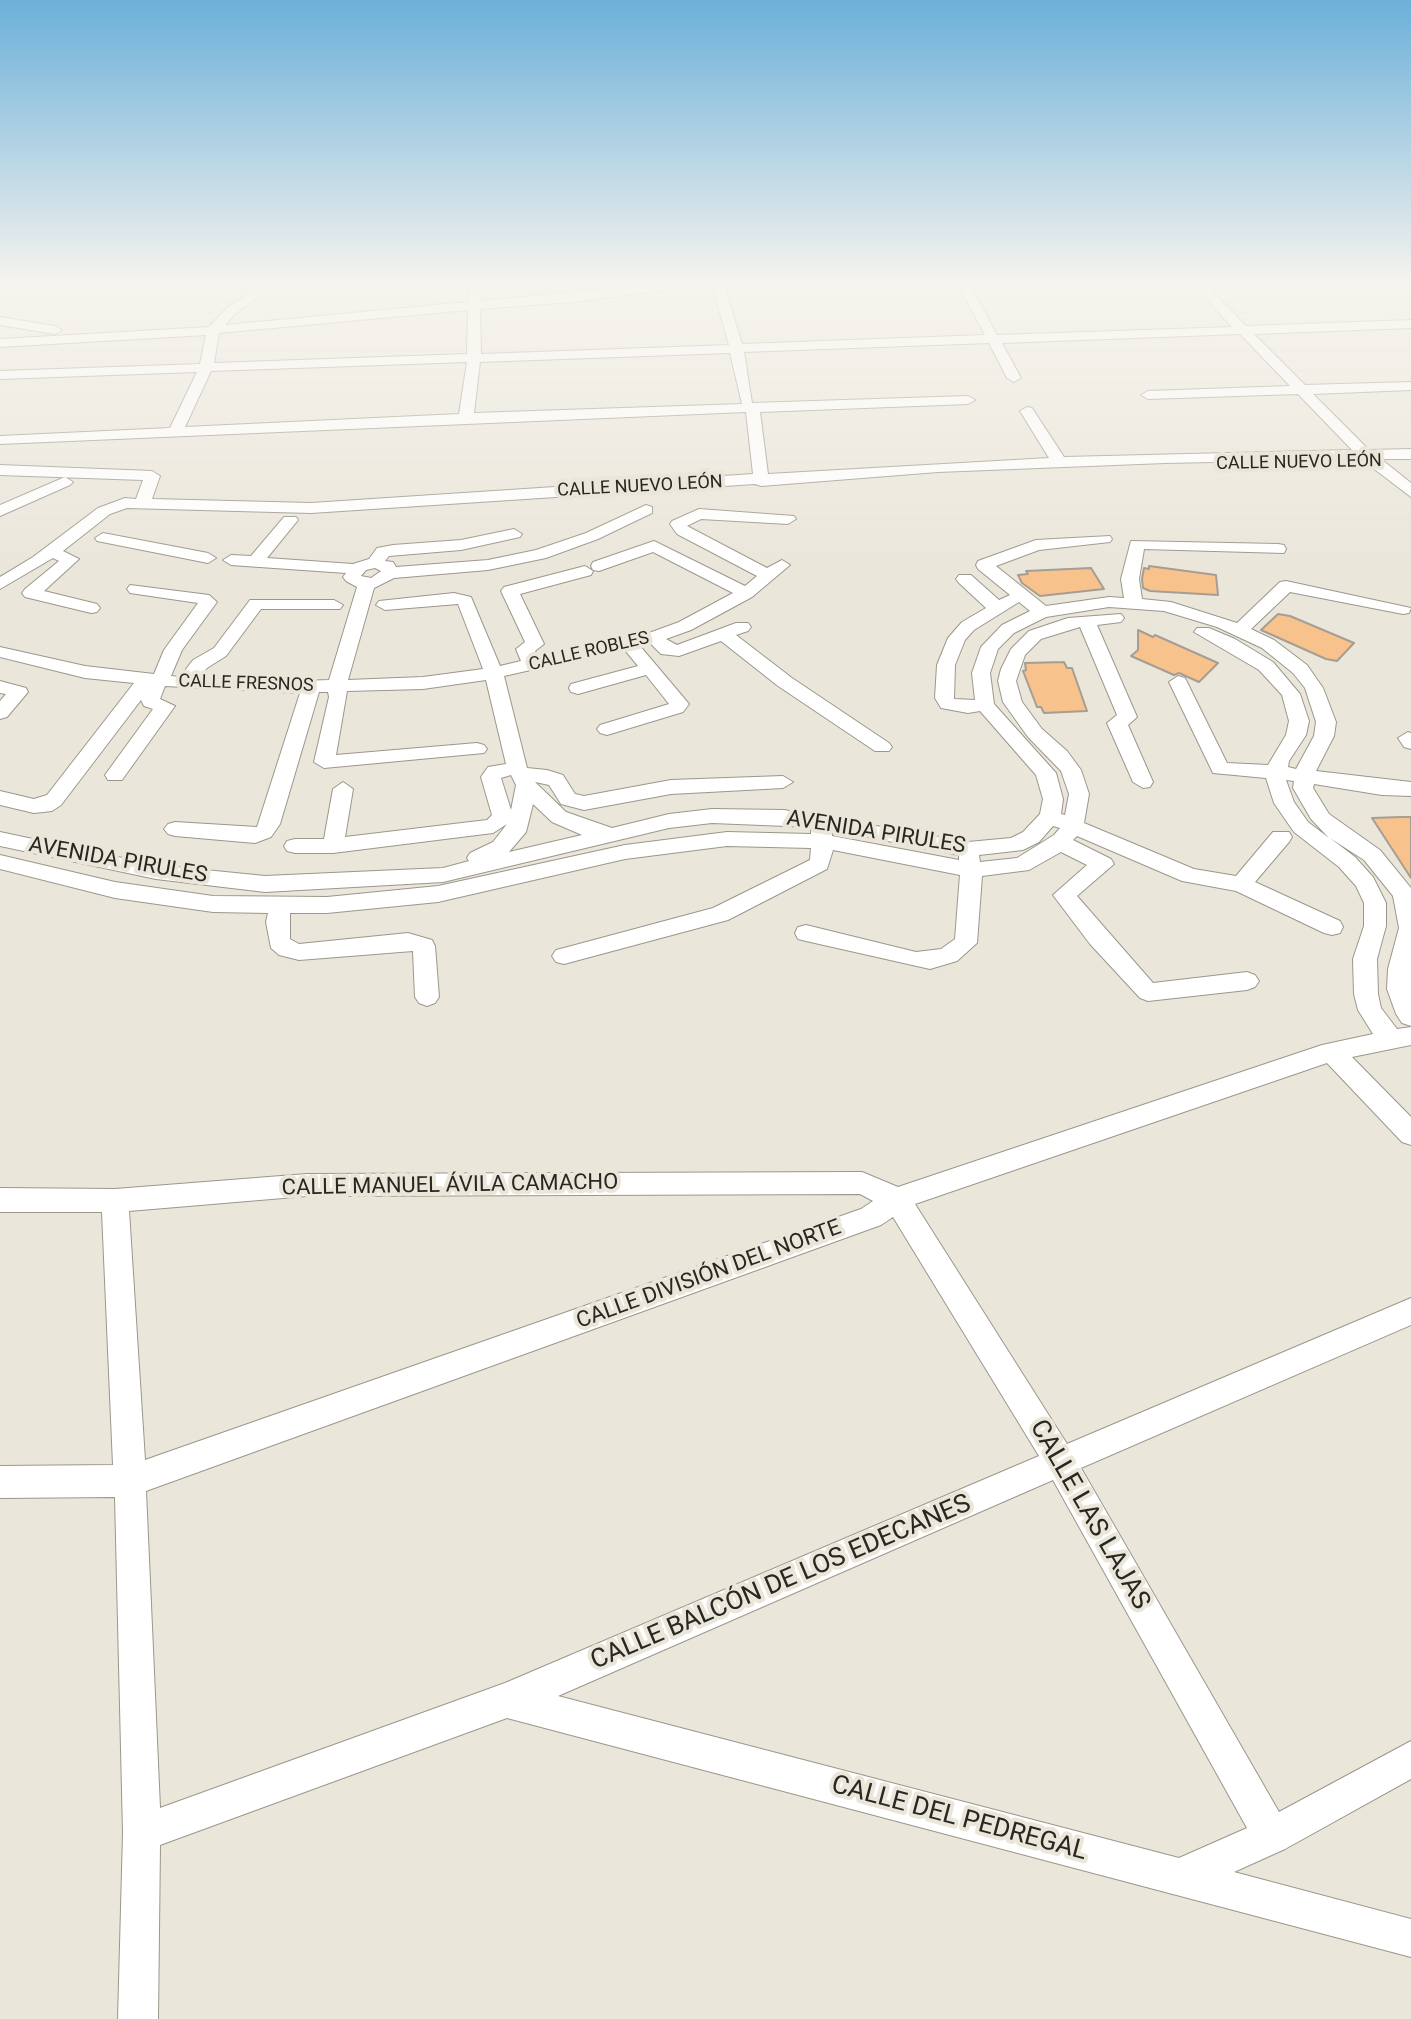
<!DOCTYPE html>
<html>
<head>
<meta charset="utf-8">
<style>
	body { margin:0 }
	canvas { display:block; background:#ebe6da }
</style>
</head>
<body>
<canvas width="1411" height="2019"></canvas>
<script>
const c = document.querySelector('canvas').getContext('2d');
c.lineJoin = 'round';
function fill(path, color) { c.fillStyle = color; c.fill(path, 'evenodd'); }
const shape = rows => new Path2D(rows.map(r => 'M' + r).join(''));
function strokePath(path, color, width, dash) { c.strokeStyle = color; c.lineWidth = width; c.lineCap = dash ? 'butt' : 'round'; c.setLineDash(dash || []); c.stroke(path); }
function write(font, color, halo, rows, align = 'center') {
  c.font = font + ' Roboto,sans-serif'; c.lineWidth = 8; c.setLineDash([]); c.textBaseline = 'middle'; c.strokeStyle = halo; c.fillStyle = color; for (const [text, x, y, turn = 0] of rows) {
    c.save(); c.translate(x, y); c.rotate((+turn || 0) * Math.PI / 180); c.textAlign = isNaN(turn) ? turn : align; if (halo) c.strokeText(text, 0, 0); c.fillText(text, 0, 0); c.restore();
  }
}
const building = shape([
	[1149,566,1216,575,1218,595,1150,591,1143,588,1142,579,1144,568,1149,569,1149,566],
	[1091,568,1104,589,1040,596,1022,583,1018,575,1028,574,1026,571,1091,568],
	[1278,614,1290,616,1354,643,1337,661,1326,659,1261,630,1278,614],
	[1138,630,1153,637,1155,635,1218,663,1199,682,1179,673,1174,675,1131,656,1138,650,1138,630],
	[1064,662,1067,668,1072,668,1087,711,1044,713,1041,707,1037,707,1023,671,1026,670,1025,663,1064,662],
	[1401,817,1411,817,1411,878,1372,818,1401,817]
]);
fill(building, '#f7c28b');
strokePath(building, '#a69d94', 2);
const minor = shape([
	[262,285,276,285,236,313,225,325,468,302,471,285,483,285,481,301,648,285,681,285,675,289,572,302,480,309,481,354,729,345,712,285,724,285,742,344,985,335,958,285,970,285,997,335,1232,327,1193,285,1206,285,1246,326,1411,320,1411,328,1254,334,1305,385,1411,382,1411,390,1313,394,1369,450,1411,449,1411,459,1381,459,1411,483,1411,497,1361,459,1165,463,938,472,761,486,755,484,311,513,127,508,110,514,63,551,79,559,44,591,97,604,100,608,97,612,91,613,25,597,22,593,25,589,59,561,53,558,0,589,0,577,33,557,98,508,125,498,136,499,143,480,0,475,0,465,152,471,160,476,152,499,311,503,753,474,746,412,0,444,0,436,170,428,197,372,0,379,0,371,200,364,206,335,0,347,0,339,209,327,228,307,262,285],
	[468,310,467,354,214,363,219,333,468,310],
	[1240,334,1290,386,1148,391,1141,395,1148,399,1298,394,1352,450,1064,457,1032,408,1027,407,1020,411,1049,458,768,474,760,412,968,404,975,400,968,396,752,403,744,352,989,343,1007,378,1014,382,1021,378,1002,343,1240,334],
	[730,353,742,404,474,413,480,362,730,353],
	[467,362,459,414,185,427,211,371,467,362],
	[1364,285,1411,285,1411,293,1370,289,1364,285],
	[0,317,55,326,62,330,55,334,0,325,0,317],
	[65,477,73,482,70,485,0,516,0,505,65,477],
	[646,505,652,507,652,513,598,539,546,558,488,570,394,578,374,588,348,680,423,677,483,669,458,604,385,610,376,605,379,601,454,593,471,597,500,666,521,661,516,649,525,642,501,591,504,587,585,566,593,571,591,575,520,594,544,644,535,651,538,658,649,633,679,622,733,593,653,552,599,571,593,570,591,566,593,562,654,541,745,586,757,576,677,534,670,524,672,521,699,509,794,516,796,519,788,524,701,519,687,526,767,568,782,560,790,565,752,597,691,630,666,639,677,645,736,623,748,623,751,627,748,631,736,635,792,678,889,743,892,747,889,751,875,751,778,686,721,641,679,656,661,654,650,643,640,646,689,704,683,712,607,735,600,733,597,729,600,725,669,704,646,675,578,694,571,692,569,688,571,684,638,666,624,649,504,676,527,768,547,770,563,775,575,794,584,796,671,780,783,776,793,782,783,788,671,794,584,810,561,804,549,785,535,782,566,812,612,828,669,814,712,809,784,810,968,842,1011,838,1023,832,1040,814,1043,799,1036,775,980,711,968,713,941,708,935,698,937,665,948,638,962,622,986,608,959,583,956,579,959,575,971,575,999,600,1010,595,978,569,976,565,978,561,1036,540,1110,536,1112,539,1110,542,1039,550,996,566,1046,606,1109,597,1124,598,1121,579,1131,541,1278,544,1284,545,1286,549,1284,553,1144,549,1139,579,1142,599,1171,602,1237,623,1280,582,1286,581,1411,608,1409,613,1403,614,1290,592,1251,629,1274,640,1307,665,1323,688,1336,722,1334,736,1316,771,1411,782,1411,796,1382,795,1314,784,1313,788,1329,814,1380,850,1411,888,1411,1026,1402,1023,1396,1014,1387,989,1388,969,1399,928,1393,896,1364,860,1330,838,1355,857,1373,877,1386,903,1386,926,1377,959,1378,994,1381,1008,1397,1029,1411,1027,1411,1045,1352,1057,1411,1117,1411,1145,1402,1142,1327,1063,915,1204,1067,1444,1411,1298,1411,1325,1081,1468,1279,1812,1411,1741,1411,1779,1285,1849,1234,1872,1411,1919,1411,1957,507,1718,160,1845,158,2019,118,2019,123,1833,115,1497,0,1498,0,1466,113,1465,102,1212,0,1212,0,1188,115,1189,307,1174,862,1172,898,1187,1322,1045,1373,1034,1358,1010,1354,994,1353,959,1364,926,1364,903,1356,886,1339,867,1294,832,1274,803,1266,778,1213,773,1169,682,1178,676,1185,678,1227,763,1268,765,1286,735,1289,721,1282,695,1259,670,1194,632,1197,628,1209,628,1235,639,1273,662,1300,694,1309,721,1306,735,1289,761,1288,767,1296,769,1314,736,1316,722,1305,688,1293,673,1262,648,1217,627,1164,611,1109,607,1046,617,1014,633,998,649,990,673,994,704,1056,773,1063,799,1061,814,1065,815,1069,794,1061,771,1028,737,1003,702,998,681,1001,669,1011,649,1029,631,1068,618,1121,614,1124,618,1121,622,1097,625,1137,717,1128,725,1153,782,1150,787,1143,788,1133,782,1107,723,1117,715,1080,627,1041,639,1025,655,1016,681,1022,702,1042,729,1067,751,1081,770,1089,794,1084,823,1194,869,1236,876,1273,832,1289,832,1292,837,1289,842,1255,882,1340,921,1343,927,1340,933,1332,935,1324,933,1236,891,1182,881,1077,836,1073,840,1111,859,1114,864,1077,896,1153,983,1247,972,1255,975,1259,981,1255,987,1247,990,1148,1001,1140,998,1090,944,1053,895,1087,865,1061,852,1029,870,982,876,977,943,957,961,930,969,806,941,798,939,795,933,798,927,806,925,916,952,941,949,955,939,960,875,833,850,827,869,728,920,564,964,556,962,552,956,556,950,564,948,713,908,810,860,811,848,727,846,625,859,438,902,327,913,290,913,290,939,299,944,408,933,432,940,435,946,439,997,435,1003,427,1006,419,1003,415,997,413,951,299,960,279,955,271,948,266,922,268,913,213,912,115,898,0,869,0,855,115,882,213,896,327,897,438,886,625,845,727,832,811,834,811,827,712,823,669,828,443,882,265,892,156,879,0,846,0,832,156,865,265,876,443,868,469,861,467,858,470,853,493,842,507,824,493,833,333,853,295,853,287,851,284,846,287,841,295,839,324,839,333,789,343,782,353,789,345,837,487,820,492,815,481,777,488,767,506,764,486,680,423,689,347,691,336,755,477,743,484,745,487,749,484,753,324,768,314,762,329,697,328,692,319,692,280,824,271,837,255,843,175,836,168,834,164,829,168,824,175,822,257,827,300,693,165,686,160,699,175,706,122,780,108,780,105,775,153,709,144,706,141,700,61,805,52,811,34,813,0,805,0,791,34,799,47,795,134,683,85,678,0,657,0,647,85,666,154,674,164,650,198,603,130,593,127,589,130,585,209,595,217,602,182,650,171,676,180,677,193,660,214,648,250,600,334,600,343,605,340,609,261,609,226,656,207,668,199,678,272,682,329,680,357,587,346,581,343,577,346,573,231,565,223,560,231,555,251,556,284,517,296,517,298,520,267,558,353,564,369,559,377,548,393,545,461,540,514,529,522,534,520,537,461,550,389,556,385,561,393,562,396,567,488,560,536,550,586,533,646,505],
	[375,568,381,571,371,578,361,576,366,570,375,568],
	[1019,602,1030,611,1002,625,981,647,972,673,975,700,954,699,955,665,965,640,974,630,1019,602],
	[511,775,516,785,511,810,501,778,511,775],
	[1286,780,1294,781,1293,788,1311,819,1329,838,1308,822,1294,802,1286,780],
	[533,804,552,822,582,835,509,852,526,832,533,804],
	[1053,826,1060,828,1054,835,1017,858,980,862,979,855,1023,850,1039,842,1053,826],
	[832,830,959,855,959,860,832,836,832,830],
	[860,1194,873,1201,861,1209,145,1460,129,1211,307,1196,860,1194],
	[893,1217,1039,1456,505,1683,160,1808,146,1491,881,1225,893,1217],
	[1053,1480,1247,1828,1179,1858,558,1696,1053,1480],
	[103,533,208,553,216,558,208,563,97,541,95,538,103,533],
	[0,681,26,688,28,692,7,717,0,719,0,701,6,694,0,693,0,681],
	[1408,732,1411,733,1411,749,1404,747,1398,738,1408,732]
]);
strokePath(minor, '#9b978c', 2);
fill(minor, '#fff');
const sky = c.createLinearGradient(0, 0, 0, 567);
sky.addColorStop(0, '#6bb0d9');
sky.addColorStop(0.5, '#f6f4ee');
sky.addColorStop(1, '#f6f4ee00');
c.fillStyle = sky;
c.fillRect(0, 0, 1411, 567);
write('18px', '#282722', '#ebe6da', [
	["CALLE NUEVO LEÓN",1299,463,-1],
	["CALLE NUEVO LEÓN",640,487,-3],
	["CALLE ROBLES",589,652,-13],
	["CALLE FRESNOS",246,684,2]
]);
write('22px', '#282722', '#ebe6da', [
	["AVENIDA PIRULES",876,833,9],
	["AVENIDA PIRULES",118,861,10],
	["CALLE MANUEL ÁVILA CAMACHO",450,1186,-1],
	["CALLE DIVISIÓN DEL NORTE",709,1275,-20]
]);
write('26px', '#282722', '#ebe6da', [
	["CALLE LAS LAJAS",1089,1515,60],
	["CALLE BALCÓN DE LOS EDECANES",781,1583,-23],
	["CALLE DEL PEDREGAL",959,1819,15]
]);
</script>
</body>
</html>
